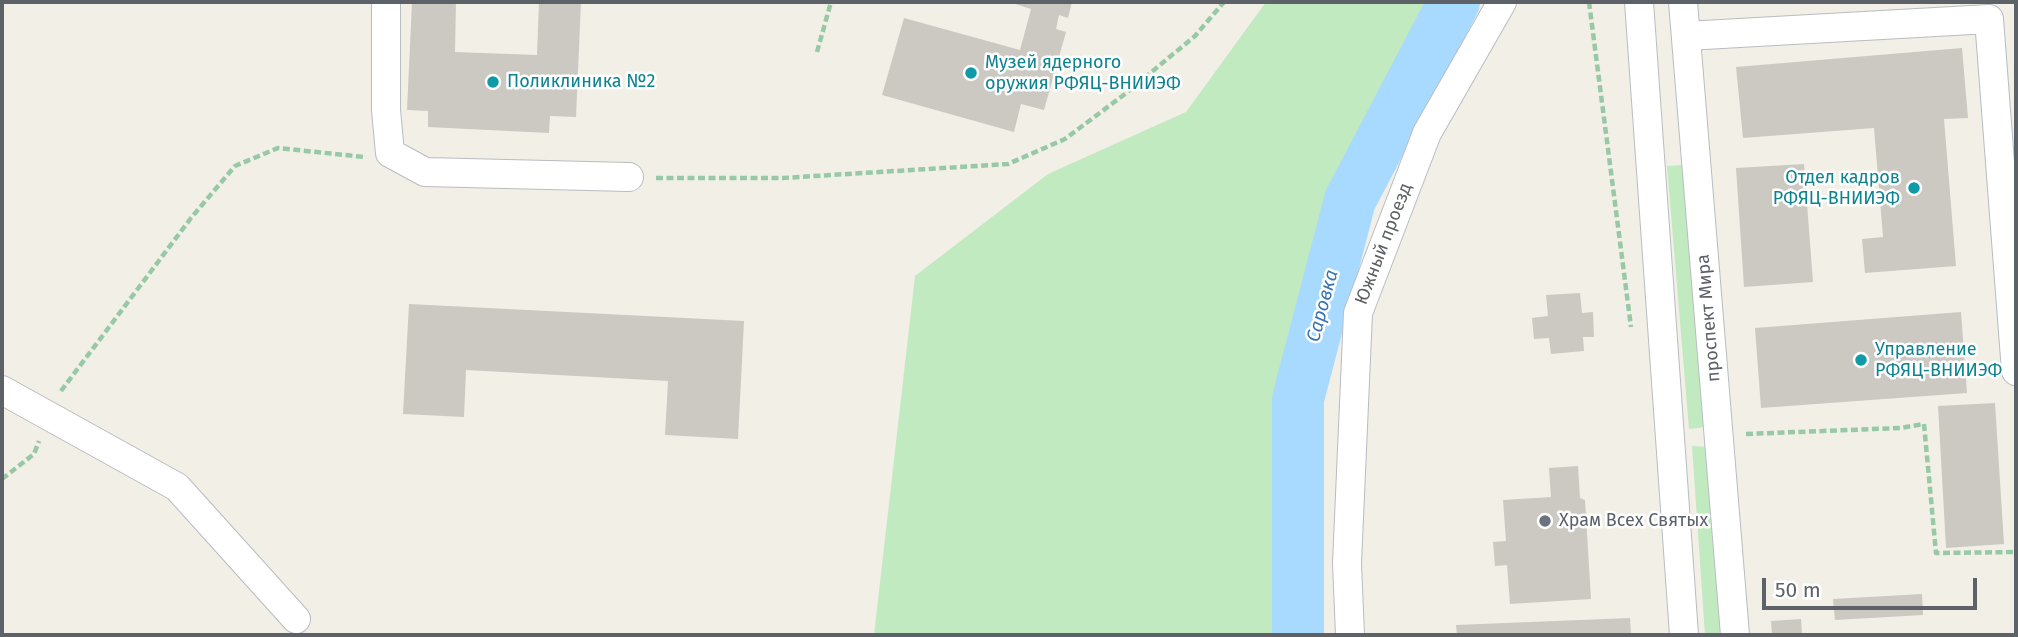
<!DOCTYPE html>
<html>
<head>
<meta charset="utf-8">
<style>
	body { margin:0 }
	#map { position:relative; width:2018px; height:637px; overflow:hidden; background:#f1efe6; font-family:"Fira Sans",sans-serif }
	canvas { display:block }
	.frame { position:absolute; inset:0; border:4px solid #5d6268; pointer-events:none }
	.scale { position:absolute; left:1762px; top:578px; width:215px; height:32px; box-sizing:border-box; border:4px solid #5d6268; border-top:0; padding-left:9px; font-size:21px; line-height:24px; white-space:nowrap; color:#5d6268; -webkit-text-stroke:5px #fff; paint-order:stroke }
</style>
</head>
<body>
<div id="map">
<canvas width="2018" height="637"></canvas>
<div class="frame"></div>
<div class="scale">50 m</div>
</div>
<script>
const c = document.querySelector('canvas').getContext('2d');
c.lineJoin = 'round';
function fill(path, color) { c.fillStyle = color; c.fill(path, 'evenodd'); }
const shape = rows => new Path2D(rows.map(r => 'M' + r).join(''));
function strokePath(path, color, width, dash) { c.strokeStyle = color; c.lineWidth = width; c.lineCap = dash ? 'butt' : 'round'; c.setLineDash(dash || []); c.stroke(path); }
function write(font, color, halo, rows, align = 'center') {
  c.font = font + ' "Fira Sans",sans-serif'; c.lineWidth = 5; c.setLineDash([]); c.textBaseline = 'middle'; c.strokeStyle = halo; c.fillStyle = color; for (const [text, x, y, turn = 0] of rows) {
    c.save(); c.translate(x, y); c.rotate((+turn || 0) * Math.PI / 180); c.textAlign = isNaN(turn) ? turn : align; if (halo) c.strokeText(text, 0, 0); c.fillText(text, 0, 0); c.restore();
  }
}
fill(shape([
	[1266,2,1448,2,1288,334,1279,635,874,635,915,276,1048,174,1186,112],
	[1683,165,1706,427,1689,429,1667,166],
	[1692,446,1710,447,1722,635,1705,635]
]), '#c1eac1');
strokePath(shape([
	[1298,635,1298,399,1350,200,1454,2]
]), '#a8daff', 52);
fill(shape([
	[412,2,456,2,455,52,537,55,539,2,581,2,576,117,550,116,549,133,428,127,428,111,407,110],
	[1009,2,1072,2,1068,18,1059,15,1056,29,1066,32,1044,110,1021,104,1014,132,882,95,904,18,1020,50,1031,9],
	[1962,48,1968,118,1944,119,1956,266,1865,273,1862,239,1883,237,1874,128,1743,138,1736,67],
	[1804,164,1813,282,1744,287,1736,168],
	[1580,293,1582,313,1593,312,1594,337,1583,337,1584,351,1551,354,1549,338,1534,339,1532,318,1548,316,1546,295],
	[409,304,744,321,738,439,665,435,668,381,466,370,464,417,403,414],
	[1961,312,1967,393,1761,408,1755,328],
	[1995,403,2004,544,1946,548,1938,406],
	[1578,466,1580,498,1585,500,1591,599,1510,604,1507,565,1495,566,1493,542,1506,541,1503,500,1551,497,1549,468],
	[1922,594,1923,615,1835,620,1833,599],
	[1630,618,1631,635,1457,635,1456,625],
	[1801,619,1802,635,1772,635,1771,621]
]), '#ccc9c3');
const minor = shape([
	[386,2,386,110,390,153,425,172,629,177],
	[1639,2,1684,635],
	[1683,2,1735,635],
	[1686,36,1989,19,2016,371],
	[2,390,177,487,296,619],
	[1350,635,1347,563,1358,313,1427,133,1502,2]
]);
strokePath(minor, '#b9bcc1', 30);
strokePath(shape([
	[1589,2,1631,327],
	[817,52,831,2],
	[656,178,783,178,1008,164,1065,139,1125,94,1195,36,1224,2],
	[61,391,191,218,235,166,278,148,364,157],
	[1746,434,1900,428,1924,424,1936,553,2016,552],
	[2,479,34,454,39,441]
]), '#98c9a6', 4.5, [7, 3.5]);
strokePath(minor, '#fff', 28);
for (const [x, y, r, color] of [
	[971,73,7,"#0f9aa8"],
	[493,82,7,"#0f9aa8"],
	[1914,188,7,"#0f9aa8"],
	[1861,360,7,"#0f9aa8"],
	[1545,521,7,"#6b7280"]
]) { const dot = new Path2D(); dot.arc(x, y, r, 0, 2 * Math.PI); c.fillStyle = color; c.fill(dot); strokePath(dot, '#fff', 2.5); }
write('18px', '#0d838f', '#fff', [
	["Музей ядерного",985,63],
	["оружия РФЯЦ-ВНИИЭФ",985,84],
	["Поликлиника №2",507,82],
	["Отдел кадров",1900,178,"right"],
	["РФЯЦ-ВНИИЭФ",1900,199,"right"],
	["Управление",1875,350],
	["РФЯЦ-ВНИИЭФ",1875,371]
], 'left');
write('18px', '#5d6268', '#fff', [
	["Южный проезд",1384,244,-69],
	["проспект Мира",1709,318,-95]
]);
write('18px', '#5b616d', '#fff', [
	["Храм Всех Святых",1559,521]
], 'left');
write('italic 19px', '#3874b2', '#fff', [
	["Саровка",1323,306,-75]
]);
</script>
</body>
</html>
